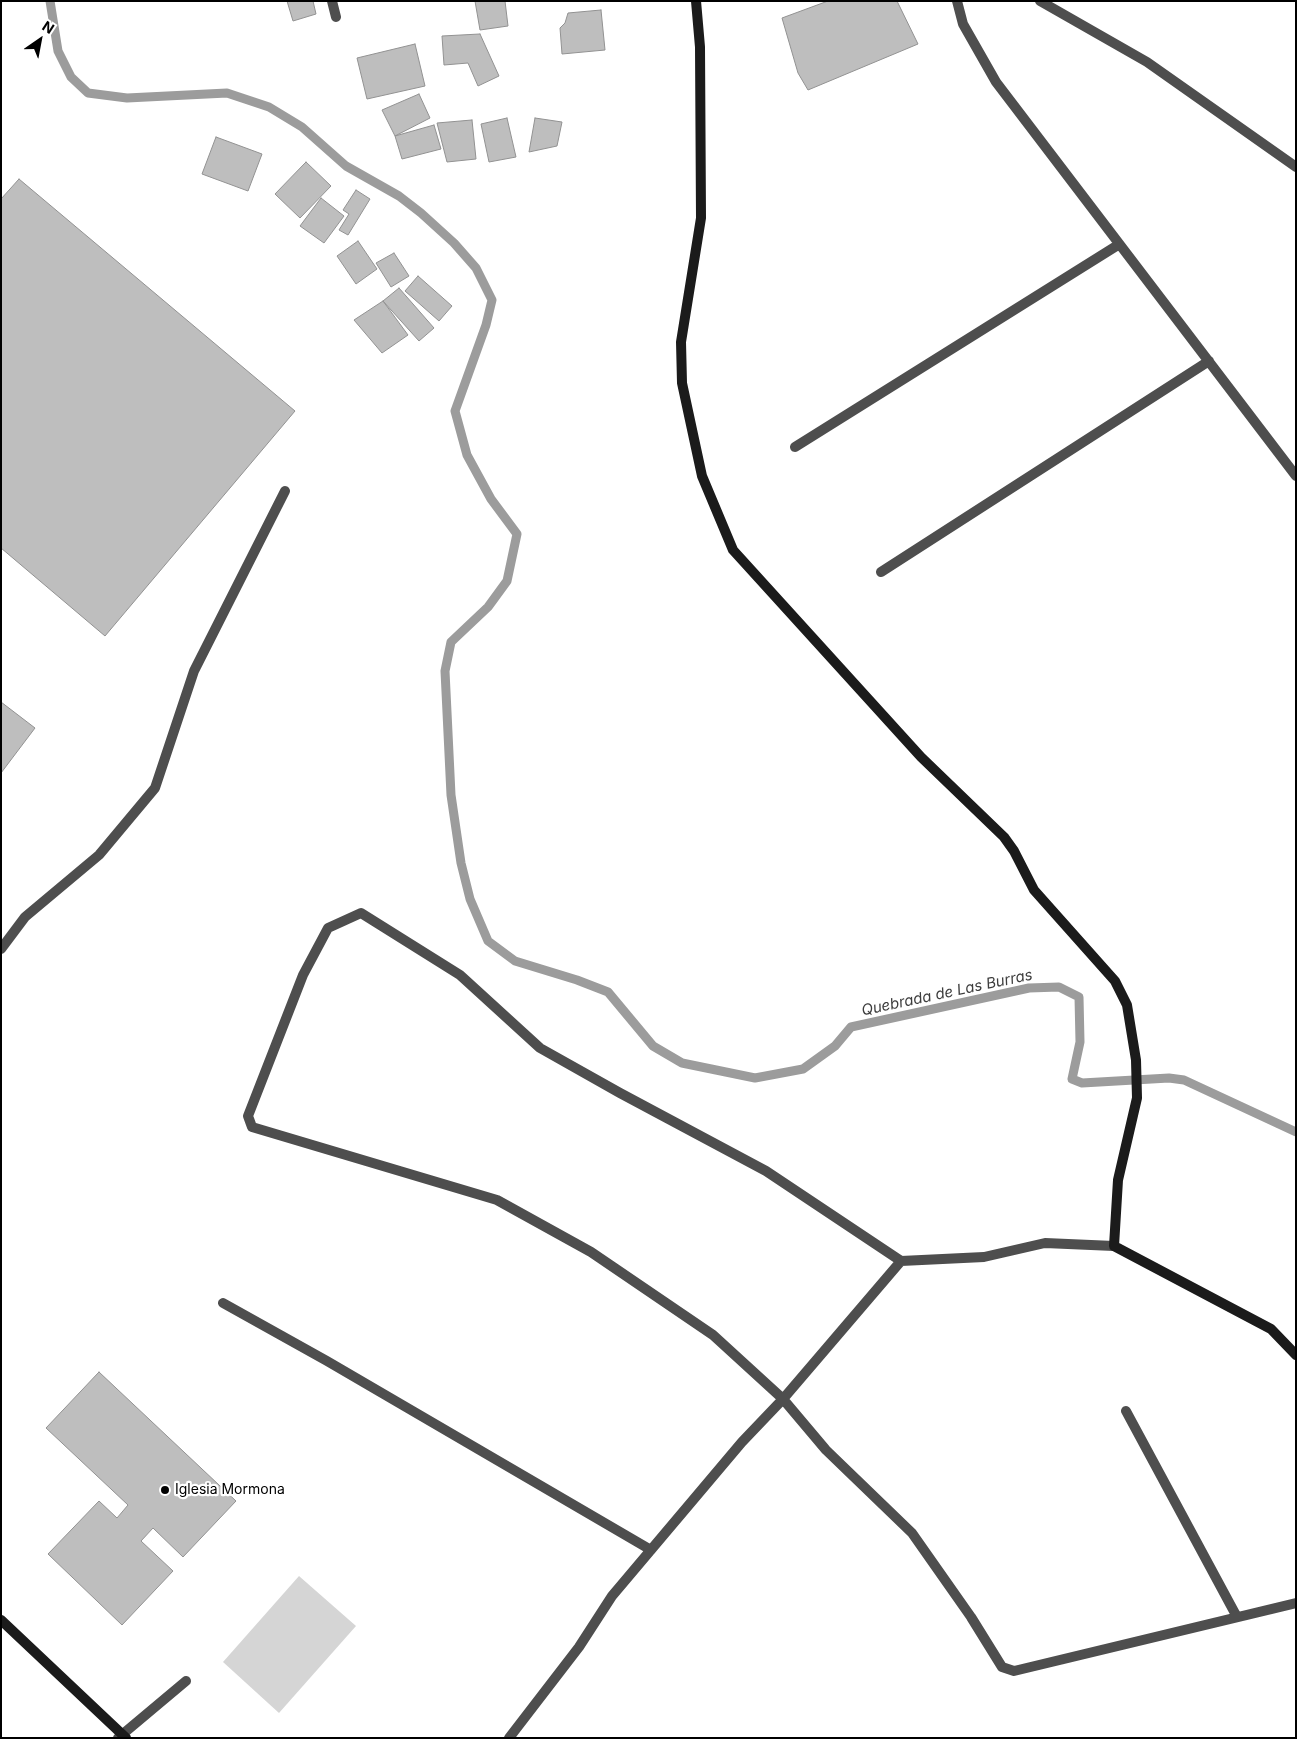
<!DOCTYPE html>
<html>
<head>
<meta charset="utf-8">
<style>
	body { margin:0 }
	#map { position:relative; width:1297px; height:1739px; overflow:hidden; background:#fff; font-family:Inter,sans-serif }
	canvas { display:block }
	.frame { position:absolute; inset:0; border:2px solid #000; pointer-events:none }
	.north { position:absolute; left:15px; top:15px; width:50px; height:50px; -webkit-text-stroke:4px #fff; paint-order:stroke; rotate:33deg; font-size:14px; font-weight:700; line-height:20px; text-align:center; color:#000 }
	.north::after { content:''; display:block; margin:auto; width:18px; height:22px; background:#000; clip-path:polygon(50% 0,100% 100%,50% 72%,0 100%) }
</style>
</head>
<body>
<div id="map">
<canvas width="1297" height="1739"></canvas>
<div class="frame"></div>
<div class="north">N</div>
</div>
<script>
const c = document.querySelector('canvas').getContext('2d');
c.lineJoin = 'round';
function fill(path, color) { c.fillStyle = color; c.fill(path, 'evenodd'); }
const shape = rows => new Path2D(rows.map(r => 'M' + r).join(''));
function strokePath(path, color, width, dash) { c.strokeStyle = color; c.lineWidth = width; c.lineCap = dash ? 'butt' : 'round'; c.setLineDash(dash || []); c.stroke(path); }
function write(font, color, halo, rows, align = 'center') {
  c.font = font + ' Inter,sans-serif'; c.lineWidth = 4.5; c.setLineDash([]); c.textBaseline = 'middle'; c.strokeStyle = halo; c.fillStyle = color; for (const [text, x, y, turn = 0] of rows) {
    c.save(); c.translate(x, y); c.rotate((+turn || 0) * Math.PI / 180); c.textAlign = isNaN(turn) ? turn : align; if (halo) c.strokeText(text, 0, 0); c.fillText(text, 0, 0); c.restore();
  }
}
fill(shape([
	[299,1576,356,1626,279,1713,223,1662]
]), '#d5d5d5');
strokePath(shape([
	[50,1,58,51,71,77,88,93,127,98,227,93,269,107,302,127,346,166,399,196,421,213,454,243,476,268,492,300,486,325,455,411,467,455,491,499,517,534,507,581,488,607,451,642,445,671,451,795,461,863,470,899,488,941,515,961,577,980,608,992,653,1046,682,1063,755,1078,803,1069,835,1046,851,1027,1029,988,1059,987,1079,997,1080,1042,1072,1079,1082,1083,1169,1078,1184,1080,1296,1132]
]), '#9c9c9c', 9);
const building = shape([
	[287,1,313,1,316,14,293,21,287,1],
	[475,1,505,1,508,26,480,30,475,1],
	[828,1,897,1,918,44,808,90,798,73,782,18,828,1],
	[601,10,605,50,562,54,560,28,565,23,568,13,601,10],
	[480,34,499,76,478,86,468,63,444,65,442,36,480,34],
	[415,44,425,86,367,99,357,58,415,44],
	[419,94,430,118,395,136,382,110,419,94],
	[507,118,516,157,489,162,481,124,507,118],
	[535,118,562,122,557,146,529,152,535,118],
	[472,120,476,159,447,162,437,123,472,120],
	[434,125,441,149,402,159,395,136,434,125],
	[216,137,262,154,248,191,202,174,216,137],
	[306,162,331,186,300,218,275,194,306,162],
	[19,179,295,411,105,636,1,548,1,199,19,179],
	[356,190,370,199,348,235,339,230,349,214,343,210,356,190],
	[321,198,344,216,324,243,300,226,321,198],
	[358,241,377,269,356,284,337,256,358,241],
	[394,253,409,276,391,287,376,263,394,253],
	[418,276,452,306,439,321,405,291,418,276],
	[399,288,434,328,419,341,383,301,399,288],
	[383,301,408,335,382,353,354,320,383,301],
	[1,702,35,728,1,773,1,702],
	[99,1372,236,1501,183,1557,153,1528,141,1541,173,1571,122,1625,48,1554,99,1501,117,1518,128,1505,46,1428,99,1372]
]);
fill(building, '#bebebe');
strokePath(building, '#929292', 1);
strokePath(shape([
	[1,949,25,917,99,855,155,788,194,671,285,491],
	[118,1738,186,1681]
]), '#4e4e4e', 10);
strokePath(shape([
	[332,1,336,17],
	[957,1,963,24,996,82,1296,476],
	[1040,1,1147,62,1296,167],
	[795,447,1118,245],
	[881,572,1209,361],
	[901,1261,766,1171,620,1093,540,1048,460,975,361,913,328,928,303,975,248,1116,252,1127,497,1200,591,1252,713,1335,783,1399,826,1450,912,1533,971,1617,1002,1667,1014,1671,1296,1603],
	[223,1303,327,1361,651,1550],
	[1126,1411,1237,1617],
	[509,1738,579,1647,612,1596,742,1442,783,1399,901,1261,984,1257,1045,1243,1114,1246]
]), '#4e4e4e', 10);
strokePath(shape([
	[696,1,700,47,701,218,681,342,682,383,702,476,733,550,921,757,1004,837,1014,851,1034,890,1115,981,1127,1005,1136,1060,1137,1098,1118,1180,1114,1246,1271,1329,1296,1355],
	[1,1620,126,1738]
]), '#1b1b1b', 10);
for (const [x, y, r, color] of [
	[165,1490,5,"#000"]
]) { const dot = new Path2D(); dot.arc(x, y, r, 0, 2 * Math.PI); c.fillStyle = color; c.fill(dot); strokePath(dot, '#fff', 2); }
write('14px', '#000', '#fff', [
	["Iglesia Mormona",175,1490]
], 'left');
write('italic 15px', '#3d3d3d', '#fff', [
	["Quebrada de Las Burras",947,993,-12]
]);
</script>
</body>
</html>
